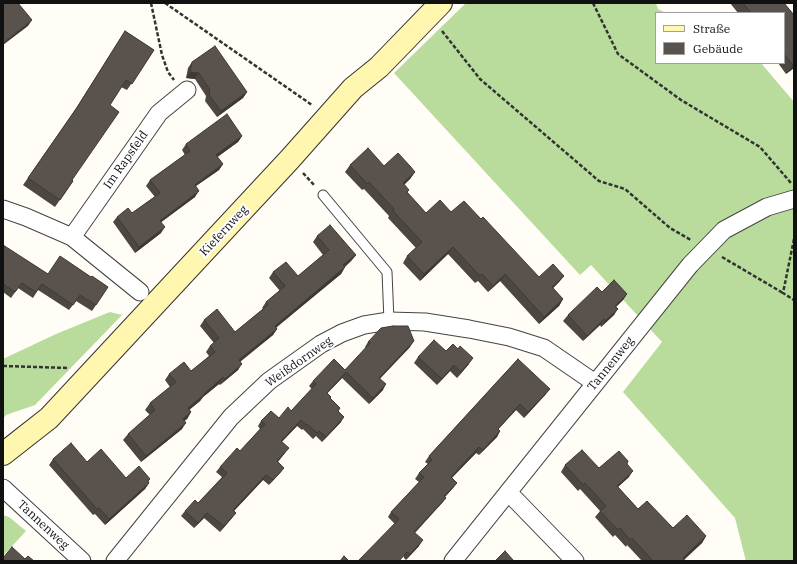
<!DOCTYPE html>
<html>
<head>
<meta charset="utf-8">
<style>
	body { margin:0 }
	#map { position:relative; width:797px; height:564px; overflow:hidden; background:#fffdf5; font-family:"IBM Plex Serif",serif }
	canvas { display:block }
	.frame { position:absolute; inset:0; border:4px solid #111; pointer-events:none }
	.legend { position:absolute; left:655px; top:12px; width:130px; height:52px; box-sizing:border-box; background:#fff; border:1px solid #a0a0a0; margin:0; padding:5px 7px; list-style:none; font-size:12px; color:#111 }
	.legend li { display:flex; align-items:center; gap:8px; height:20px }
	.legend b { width:20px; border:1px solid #a0a0a0 }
</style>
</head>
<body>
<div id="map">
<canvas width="797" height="564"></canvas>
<div class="frame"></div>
<ul class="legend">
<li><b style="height:5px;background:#fff6b0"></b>Straße</li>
<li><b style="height:11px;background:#5a524d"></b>Gebäude</li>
</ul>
</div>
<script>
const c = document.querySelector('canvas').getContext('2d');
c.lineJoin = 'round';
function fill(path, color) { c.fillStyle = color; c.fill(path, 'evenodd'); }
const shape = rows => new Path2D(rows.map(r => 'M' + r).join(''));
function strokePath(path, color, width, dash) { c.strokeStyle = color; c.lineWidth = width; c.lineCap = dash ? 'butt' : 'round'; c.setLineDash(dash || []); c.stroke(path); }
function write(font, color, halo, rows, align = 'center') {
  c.font = font + ' "IBM Plex Serif",serif'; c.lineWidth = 4; c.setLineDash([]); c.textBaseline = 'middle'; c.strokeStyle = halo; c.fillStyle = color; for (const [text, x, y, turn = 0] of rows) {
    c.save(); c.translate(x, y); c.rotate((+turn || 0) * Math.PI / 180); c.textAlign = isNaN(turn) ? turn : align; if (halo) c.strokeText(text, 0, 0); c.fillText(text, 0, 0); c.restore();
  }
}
fill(shape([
	[466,3,656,3,658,9,666,13,656,13,656,63,761,63,794,102,794,561,746,561,735,518,623,392,662,342,591,265,580,275,394,73],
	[110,312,122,315,35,405,6,415,3,419,3,359,56,334],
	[3,515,9,517,26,531,3,556]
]), '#b9dc9c');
const lane = shape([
	[323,195,387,272,389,321]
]);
const street = shape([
	[3,209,26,217,72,237,140,292],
	[72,237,159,113,187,90],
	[3,488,82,561],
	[508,492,575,561],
	[115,561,231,417,269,381,321,344,342,333,364,325,389,321,425,322,469,329,509,337,544,348,595,383],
	[453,561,690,265,724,230,767,207,794,199]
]);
const secondary = shape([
	[3,454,49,418,290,159,353,88,379,67,441,3]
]);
strokePath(lane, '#444', 11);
strokePath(street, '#444', 19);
strokePath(secondary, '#333', 24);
strokePath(shape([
	[151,3,162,55,168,72,174,80],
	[165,3,312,105],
	[593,3,618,54,681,100,760,147,791,183],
	[442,31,480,79,599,181,625,189,670,228,691,240],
	[303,173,315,186],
	[794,239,783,293,794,300],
	[722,257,783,293],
	[3,366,68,368]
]), '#333', 2.5, [4, 2]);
strokePath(lane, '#fff', 9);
strokePath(street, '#fff', 17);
strokePath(secondary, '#fff6b0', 22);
fill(shape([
	[730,3,784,3,794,15,794,68,786,74,778,63,784,63,784,13,738,13],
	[125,31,154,50,127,90,121,87,110,105,72,180,73,181,55,207,23,185,73,113],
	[192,62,247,92,243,98,217,117,205,101,206,96,195,79,186,78,188,68],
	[242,136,238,142,217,157,223,164,219,170,196,186,195,197,161,222,161,233,135,253,113,222,117,217,132,213,155,197,146,186,150,180,185,155,182,150,186,144],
	[350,165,384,166,415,172,410,179,404,185,407,193,426,213,451,212,481,219,539,277,564,276,559,282,553,288,563,299,559,306,539,324,500,281,488,292,478,281,475,283,448,254,420,281,403,263,407,256,416,248,388,218,389,216,364,189,362,190,345,172],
	[317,236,356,255,351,261,345,267,341,274,276,327,277,329,273,335,240,362,238,370,220,385,219,384,203,397,200,401,189,410,191,412,187,419,184,421,182,429,141,462,123,440,128,434,150,415,145,410,150,403,170,387,165,380,169,374,191,371,209,356,206,352,210,346,214,343,200,326,204,320,235,332,263,309,262,308,266,302,280,291,269,278,273,272,298,276,323,255,313,242],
	[3,245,47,274,91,277,108,287,92,311,76,301,69,310,38,290,33,298,18,288,11,298,3,292],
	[602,292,627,294,623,300,616,307,614,315,601,327,600,325,583,341,563,321,568,315],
	[368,342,410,347,380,378,383,390,369,404,342,378,327,393,330,398,340,408,338,411,341,422,322,442,316,436,313,439,303,429,302,430,297,426,282,441,285,453,278,462,284,468,280,473,269,485,263,480,234,511,232,518,220,532,204,518,194,528,181,516,185,511,198,503,222,477,216,472,220,467,240,451,260,429,258,426,261,421,279,418,291,411,312,389,309,386,313,381,345,370,366,348,365,347],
	[446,351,469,364,457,378,450,371,437,385,414,363,418,357],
	[518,359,546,394,524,418,516,410,498,429,500,431,497,437,479,455,476,453,452,478,457,483,453,488,445,497,446,498,442,503,415,533,419,546,406,560,404,558,394,523,388,517,391,512,419,482,415,479,419,473,428,464,425,462,429,456],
	[53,459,87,462,126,478,148,482,149,483,145,489,105,525,95,514,93,515,49,465],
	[627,464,629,477,618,487,638,509,673,528,706,536,702,543,684,560,685,561,642,561,627,545,626,547,615,535,613,537,595,517,600,511,580,489,578,491,561,472,565,465,599,468]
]), '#4d4742');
fill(shape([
	[32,20,28,26,3,45,3,43],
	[794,64,794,68,786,74,793,65],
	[190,72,199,73,195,79,186,78],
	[247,92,243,98,217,117,221,111],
	[242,136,238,142,212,161,216,155],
	[223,164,219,170,190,190,195,185],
	[415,172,410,179,398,190,403,183],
	[199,191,195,197,156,226,160,221],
	[165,227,161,233,135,253,139,247],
	[453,247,448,254,420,281,424,274],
	[356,255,351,261,339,271,343,265],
	[345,267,341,274,271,332,275,326],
	[505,274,500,281,488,292,493,286],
	[564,276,559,282,548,293,552,287],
	[627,294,623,300,610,312,615,306],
	[563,299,559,306,539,324,544,317],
	[618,309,614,315,601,327,605,321],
	[604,319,600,325,583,341,587,336],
	[277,329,273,335,234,366,239,360],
	[414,341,410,347,376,383,379,378],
	[473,358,469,364,457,378,461,372],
	[242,364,238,370,220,385,225,379],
	[454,365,450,371,437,385,442,379],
	[346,372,342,378,323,398,327,393],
	[223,377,219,384,203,397,200,401,183,415,188,408,204,394],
	[386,384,383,390,369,404,373,398],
	[550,389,546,394,524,418,528,412],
	[520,404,516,410,494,434,498,429],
	[191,412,187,419,178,426,183,419],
	[344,417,341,422,322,442,326,437],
	[301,420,297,426,278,446,281,441],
	[186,423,182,429,141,462,146,456],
	[500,431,497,437,479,455,483,450],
	[479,447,476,453,447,482,451,477],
	[289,448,285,453,273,466,277,461],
	[284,468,280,473,269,485,273,480],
	[633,471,629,477,612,492,617,486],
	[266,475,263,480,229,516,233,510],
	[149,483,145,489,105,525,109,519],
	[457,483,453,488,440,502,444,496],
	[446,498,442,503,410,537,414,532],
	[207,513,204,518,194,528,198,523],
	[236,513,232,518,220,532,224,526],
	[706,536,702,543,682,561,683,558],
	[423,540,419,546,406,560,410,554]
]), '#3f3936');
const building = shape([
	[3,3,18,3,32,20,3,43,3,3],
	[743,3,784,3,794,15,794,64,793,65,784,54,784,13,751,13,743,3],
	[125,31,154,50,132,84,126,80,110,105,119,112,72,180,73,181,60,200,28,178,78,106,125,31],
	[215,46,247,92,221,111,209,95,210,90,199,73,190,72,192,62,215,46],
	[227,114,242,136,216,155,223,164,195,185,199,191,160,221,165,227,139,247,117,217,128,208,132,213,160,193,150,180,190,151,186,144,227,114],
	[368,148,384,166,398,153,410,166,415,172,403,183,409,190,407,192,426,213,440,200,451,212,464,201,481,219,483,217,539,277,553,264,564,276,552,287,563,299,544,317,505,274,493,286,482,274,480,276,453,247,424,274,407,256,422,242,393,211,394,209,369,182,367,184,350,165,368,148],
	[330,225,356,255,343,265,345,267,275,326,277,329,239,360,242,364,225,379,223,377,204,394,204,395,188,408,191,412,183,419,186,423,146,456,128,434,155,410,150,403,176,382,169,374,184,362,191,371,215,352,210,346,219,338,204,320,217,309,235,332,268,305,266,302,285,286,273,272,286,262,298,276,329,250,317,236,330,225],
	[3,245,48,274,60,256,91,277,92,276,108,287,96,305,80,295,73,305,42,284,36,292,22,283,15,292,3,284,3,245],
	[614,280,627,294,615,306,618,309,605,321,604,319,587,336,568,315,597,287,602,292,614,280],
	[393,326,408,326,414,341,379,378,386,384,373,398,346,372,327,393,331,397,330,398,340,408,338,411,344,417,326,437,319,431,317,433,307,424,306,425,301,420,281,441,289,448,277,461,284,468,273,480,266,475,233,510,236,513,224,526,207,513,198,523,185,511,195,500,198,503,227,473,220,467,237,448,240,451,252,438,265,424,261,421,271,411,279,418,288,407,291,411,316,384,313,381,334,359,345,370,370,343,368,342,381,328,393,326],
	[434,340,446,351,453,344,458,349,460,346,473,358,461,372,454,365,442,379,418,357,434,340],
	[518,359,550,389,528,412,520,404,498,429,500,431,483,450,479,447,451,477,457,483,444,496,446,498,414,532,423,540,410,554,407,552,399,561,358,561,399,519,391,512,424,477,419,473,432,460,429,456,518,359],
	[71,443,87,462,101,449,126,478,139,466,150,479,148,481,149,483,109,519,99,508,97,509,53,459,71,443],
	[582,450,599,468,619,451,628,461,627,464,633,471,617,486,638,509,647,501,673,528,687,515,706,536,683,558,685,561,653,561,632,538,630,540,620,528,618,530,600,511,606,506,585,483,583,485,565,465,582,450],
	[12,547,25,559,28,556,34,561,3,561,3,558,12,547],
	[505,551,514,561,495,561,505,551],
	[344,556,349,561,340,561,344,556]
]);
fill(building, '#5a524d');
strokePath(building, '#3f3936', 1);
write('12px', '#111', '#fff', [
	["Im Rapsfeld",126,160,-55],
	["Kiefernweg",224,231,-47],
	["Weißdornweg",299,362,-35],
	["Tannenweg",611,364,-51],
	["Tannenweg",43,525,43]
]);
</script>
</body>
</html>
